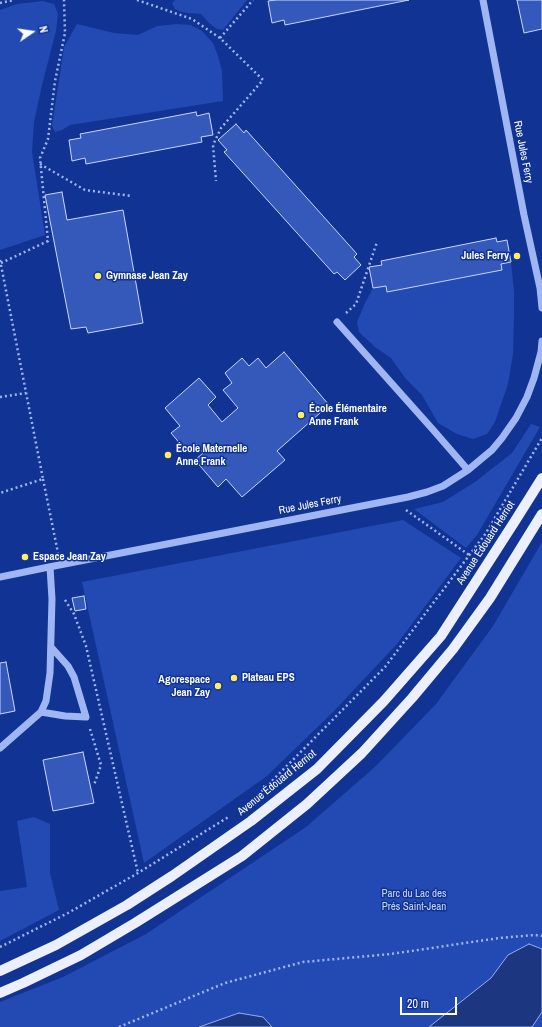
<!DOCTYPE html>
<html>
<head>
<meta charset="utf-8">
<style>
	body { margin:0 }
	#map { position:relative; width:542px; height:1027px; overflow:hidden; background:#113393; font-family:"Archivo Narrow",sans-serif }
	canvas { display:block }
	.north { position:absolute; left:12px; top:12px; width:40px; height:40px; -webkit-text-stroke:3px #113393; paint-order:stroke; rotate:77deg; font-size:11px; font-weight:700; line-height:16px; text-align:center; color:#fff }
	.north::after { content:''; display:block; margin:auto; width:14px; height:18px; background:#fff; clip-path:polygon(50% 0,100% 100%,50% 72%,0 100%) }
	.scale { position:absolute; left:400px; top:997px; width:57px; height:18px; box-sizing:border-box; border:2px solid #fff; border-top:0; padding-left:5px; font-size:12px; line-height:14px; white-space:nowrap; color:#fff; -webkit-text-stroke:3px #113393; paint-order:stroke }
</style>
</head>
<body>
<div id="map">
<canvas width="542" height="1027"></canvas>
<div class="north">N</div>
<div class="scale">20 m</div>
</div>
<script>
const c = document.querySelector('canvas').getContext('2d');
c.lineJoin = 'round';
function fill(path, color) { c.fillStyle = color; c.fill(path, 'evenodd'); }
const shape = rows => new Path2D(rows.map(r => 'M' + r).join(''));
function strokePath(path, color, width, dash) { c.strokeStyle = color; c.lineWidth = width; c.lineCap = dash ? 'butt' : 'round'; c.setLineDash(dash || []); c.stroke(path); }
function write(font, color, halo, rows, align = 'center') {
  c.font = font + ' "Archivo Narrow",sans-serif'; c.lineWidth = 3; c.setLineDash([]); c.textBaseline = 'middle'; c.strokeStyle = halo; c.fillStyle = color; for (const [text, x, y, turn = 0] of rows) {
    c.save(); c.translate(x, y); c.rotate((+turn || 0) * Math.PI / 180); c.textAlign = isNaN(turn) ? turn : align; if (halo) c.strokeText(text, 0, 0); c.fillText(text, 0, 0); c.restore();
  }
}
fill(shape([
	[175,0,247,0,223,30,217,29,209,23,201,14,188,13,182,12,175,9,172,3],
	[43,1,54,4,58,14,56,31,42,85,34,122,32,152,45,235,0,250,0,10,17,4],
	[77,24,114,33,138,35,157,26,177,24,191,25,202,31,213,43,218,56,222,71,223,101,70,125,62,130,55,132,52,126,64,47],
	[511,262,514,291,514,317,513,354,508,384,495,422,487,434,473,439,457,434,438,423,422,395,406,379,391,358,375,347,359,332,357,322,365,303,373,288,386,286,387,292,502,270,501,264],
	[531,424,540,427,477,535,466,548,414,509,443,502,475,482,512,453],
	[403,520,461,558,397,644,334,711,267,776,144,863,82,582],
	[542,542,542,1027,0,1027,0,1002,63,977,146,934,306,827,376,766,436,704,493,626],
	[34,817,50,824,50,873,59,910,0,941,0,891,27,887,17,821]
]), '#234ab3');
const water = shape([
	[529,944,542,949,542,1012,532,1027,429,1027,491,978,508,955,529,944],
	[239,1013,263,1017,272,1027,199,1027,239,1013]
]);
fill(water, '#1d3680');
strokePath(water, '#91aef6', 1);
const building = shape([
	[276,0,409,0,285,25,284,20,272,23,268,1,276,0],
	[517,0,542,0,542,29,524,33,517,0],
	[196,112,197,116,209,113,213,135,201,137,202,142,86,164,85,158,72,161,69,140,81,138,80,134,196,112],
	[236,124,244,133,246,130,357,254,354,257,361,265,345,280,337,272,334,274,224,152,227,150,218,140,236,124],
	[62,192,67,220,123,210,143,323,88,333,86,327,71,329,45,195,62,192],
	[496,238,497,242,507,240,511,262,501,264,502,270,387,292,386,286,373,288,369,267,382,265,381,261,496,238],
	[284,352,329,405,277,451,285,460,242,497,226,479,218,487,195,460,203,453,196,444,187,452,171,433,180,426,165,408,199,378,216,397,208,405,222,422,238,408,223,390,232,383,225,373,242,358,249,366,258,358,266,368,284,352],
	[84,596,86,609,75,611,72,598,84,596],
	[6,662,15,711,0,714,0,663,6,662],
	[83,752,94,803,53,811,43,760,83,752]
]);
fill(building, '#3558bb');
strokePath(building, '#c7d6fd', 1);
strokePath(shape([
	[137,0,192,19,220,38,263,80,221,128,213,145,216,181],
	[0,3,14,0],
	[220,38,253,0],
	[40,164,85,190,132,196],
	[0,260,43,479,0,493],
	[1,263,48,241,40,158,48,139,55,81,65,33,64,0],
	[346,313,356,304,377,242],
	[0,397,26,393],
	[43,479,58,553],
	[406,510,469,555],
	[65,600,74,614,86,646,138,873],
	[90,729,101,765,94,785],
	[258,795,385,667,486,533,542,438],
	[0,947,68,913,138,873,230,816],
	[119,1027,225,983,303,962,391,954,499,938,535,935,542,936]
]), '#9fb6f3', 2.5, [2, 3]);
strokePath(shape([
	[483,0,524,215,540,288,542,308],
	[337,322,435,432,468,470],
	[0,577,44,568,408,497,427,492,443,486,468,470,492,450,502,438,516,418,527,397,534,378,541,352,542,341],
	[41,712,65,716,86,717,74,677,68,666,51,647],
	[0,748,41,712,46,701,50,673,52,599,50,567]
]), '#9fb6f3', 7);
strokePath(shape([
	[0,971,56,945,127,905,172,876,251,821,317,769,384,701,441,636,515,521,542,478],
	[0,993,23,983,81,955,135,923,242,856,307,804,362,753,412,698,453,649,490,598,542,514]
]), '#ebefff', 10);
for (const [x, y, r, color] of [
	[517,256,4,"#ffee61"],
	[98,276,4,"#ffee61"],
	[301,415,4,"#ffee61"],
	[168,455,4,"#ffee61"],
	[25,557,4,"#ffee61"],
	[234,678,4,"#ffee61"],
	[218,686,4,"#ffee61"]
]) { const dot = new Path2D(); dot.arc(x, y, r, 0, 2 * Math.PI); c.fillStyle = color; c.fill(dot); strokePath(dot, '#113393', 1.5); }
write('11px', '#fff', '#113393', [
	["Rue Jules Ferry",523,152,79],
	["Rue Jules Ferry",310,505,-11],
	["Avenue Édouard Herriot",486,543,-57],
	["Avenue Édouard Herriot",277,783,-39]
]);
write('bold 11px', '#fff', '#113393', [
	["Jules Ferry",509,256,"right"],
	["Gymnase Jean Zay",106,276],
	["École Élémentaire",309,409],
	["Anne Frank",309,422],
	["École Maternelle",176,449],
	["Anne Frank",176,462],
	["Espace Jean Zay",33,557],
	["Plateau EPS",242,678],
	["Agorespace",210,680,"right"],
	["Jean Zay",210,693,"right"]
], 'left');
write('11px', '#c7d6fd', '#113393', [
	["Parc du Lac des",414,894],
	["Prés Saint-Jean",414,907]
]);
</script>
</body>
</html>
